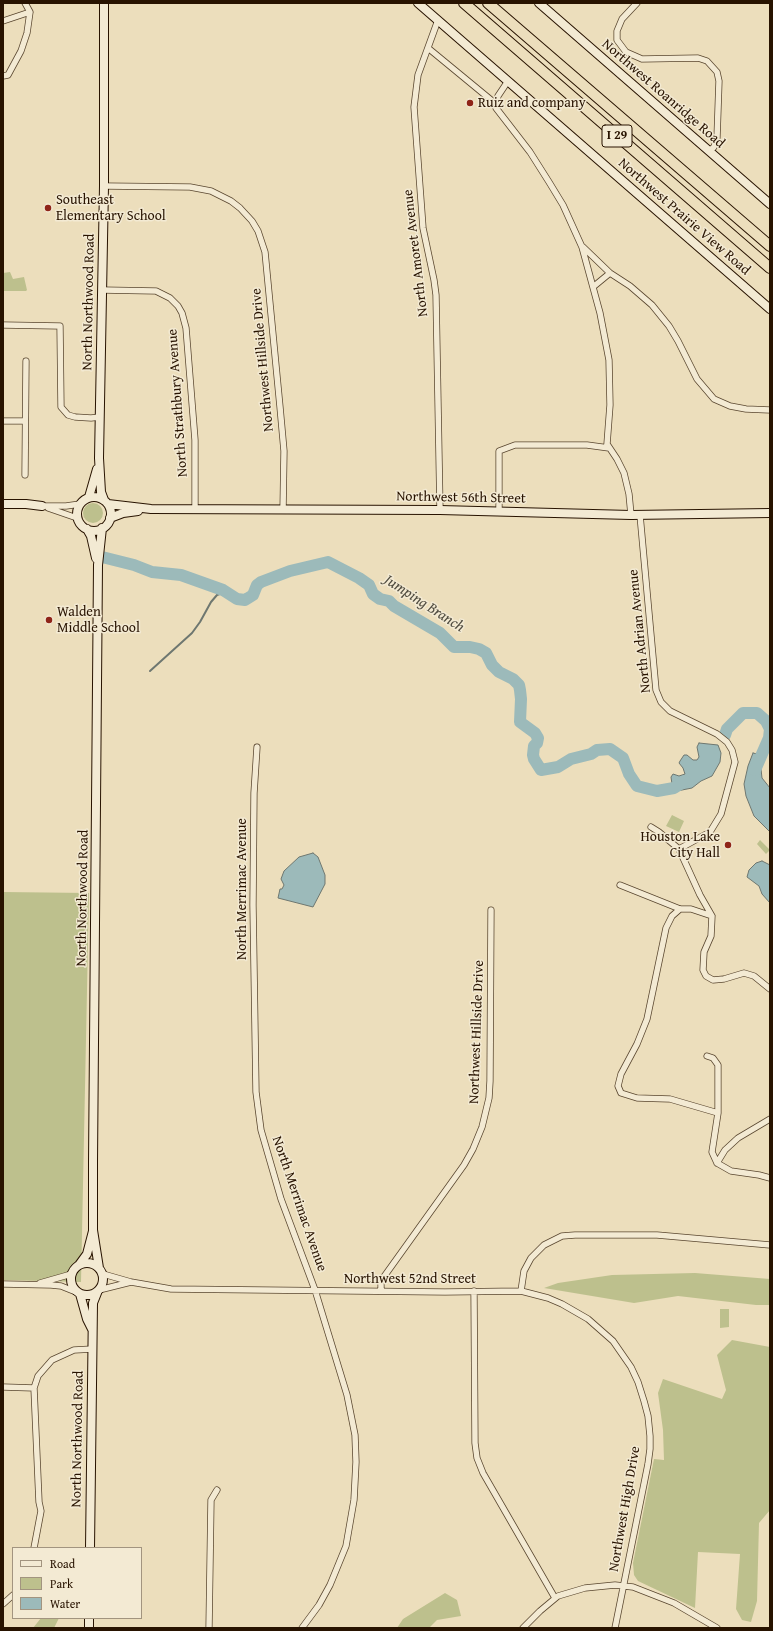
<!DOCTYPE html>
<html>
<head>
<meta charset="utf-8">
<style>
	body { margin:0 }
	#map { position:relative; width:773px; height:1631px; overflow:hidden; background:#ecdebc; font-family:"Gentium Book Plus",serif }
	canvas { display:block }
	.frame { position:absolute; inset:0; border:4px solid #281300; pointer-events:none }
	.legend { position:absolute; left:12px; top:1547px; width:130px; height:72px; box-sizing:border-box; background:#f3ead3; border:1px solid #a2947f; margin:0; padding:5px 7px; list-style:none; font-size:12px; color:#281300 }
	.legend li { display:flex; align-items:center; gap:8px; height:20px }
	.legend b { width:20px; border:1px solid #a2947f }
</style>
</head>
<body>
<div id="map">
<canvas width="773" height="1631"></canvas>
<div class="frame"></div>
<ul class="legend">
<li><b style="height:5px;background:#f3ead3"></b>Road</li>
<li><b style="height:11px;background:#bdc08d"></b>Park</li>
<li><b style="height:11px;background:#9cbaba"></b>Water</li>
</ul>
</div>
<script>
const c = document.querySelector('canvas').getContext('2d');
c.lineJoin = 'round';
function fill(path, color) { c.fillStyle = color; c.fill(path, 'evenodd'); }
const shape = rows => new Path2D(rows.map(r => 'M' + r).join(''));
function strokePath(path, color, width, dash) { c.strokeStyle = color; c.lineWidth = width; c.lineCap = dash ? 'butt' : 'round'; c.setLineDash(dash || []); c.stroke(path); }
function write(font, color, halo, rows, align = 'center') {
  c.font = font + ' "Gentium Book Plus",serif'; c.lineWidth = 3; c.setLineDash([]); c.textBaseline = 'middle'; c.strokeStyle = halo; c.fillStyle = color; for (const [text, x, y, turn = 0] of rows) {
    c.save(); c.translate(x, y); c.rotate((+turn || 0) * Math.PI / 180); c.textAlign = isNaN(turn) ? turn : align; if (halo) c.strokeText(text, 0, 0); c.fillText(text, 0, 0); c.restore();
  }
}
fill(shape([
	[10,272,13,279,24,277,27,290,26,291,3,291,3,273],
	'83 513a10 10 0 1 1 20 0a10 10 0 1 1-20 0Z',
	[672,815,684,821,679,832,666,826],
	[760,840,770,850,766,854,757,844],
	[3,892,89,893,81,1282,3,1280],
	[695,1273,770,1279,770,1305,756,1305,678,1296,634,1303,544,1288,558,1283,612,1275],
	[720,1309,729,1309,729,1327,720,1328],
	[732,1340,770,1347,770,1510,759,1523,757,1601,751,1622,742,1620,736,1609,740,1554,698,1552,695,1608,638,1581,634,1575,633,1563,654,1459,664,1460,663,1430,658,1393,663,1379,722,1399,726,1390,717,1355],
	[445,1593,457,1600,461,1616,437,1620,429,1628,397,1628,403,1619],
	[41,1618,59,1618,54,1628,33,1628]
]), '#bdc08d');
const water = shape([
	[699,743,718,745,721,753,720,762,712,776,701,781,692,788,677,791,672,790,670,788,672,784,671,777,673,774,679,776,685,774,683,768,679,763,680,761,684,755,687,755,693,760,697,760,699,757,697,747,699,743],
	[753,753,761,755,764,758,761,769,762,778,770,788,770,832,754,816,746,796,744,784,748,766,753,753],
	[313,853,318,857,325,875,325,884,313,907,278,898,280,889,282,889,284,885,281,879,284,871,299,857,313,853],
	[762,861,770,865,770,903,762,894,759,886,747,877,749,870,756,863,762,861]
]);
fill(water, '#9cbaba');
strokePath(water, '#6e7770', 1);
strokePath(shape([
	[150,671,192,633,200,622,211,602,217,595,225,592]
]), '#6e7770', 2);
strokePath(shape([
	[102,557,134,565,152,572,181,575,223,590,237,599,245,600,253,595,257,585,261,582,290,571,328,562,359,578,369,585,373,594,380,599,389,601,394,606,440,633,454,647,470,647,479,649,486,653,492,665,499,672,513,679,519,685,520,690,521,699,520,722,535,733,538,738,537,743,534,746,533,755,534,759,541,770,558,767,571,759,591,754,597,750,610,749,623,758,629,774,637,786,657,791,674,788,685,781],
	[725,735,727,729,743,713,757,713,766,721,770,729,769,738,755,770]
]), '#9cbaba', 12);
const street = shape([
	[637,3,622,19,617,31,617,40,626,52,642,59,698,58,707,61,717,72,719,81,717,138,714,147,709,151],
	[438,20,418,75,414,107,423,228,434,280,436,295,440,510],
	[3,21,30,12],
	[428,48,496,104],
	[3,76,8,75,21,51,27,33,30,12,25,3],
	[508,81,498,96,496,104,496,108,530,152,549,182,563,205,582,247,600,313,609,360,610,405,607,444,617,459,624,473,629,494,631,515],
	[104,186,190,187,211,191,231,201,240,208,252,221,258,231,265,252,280,407,284,451,283,510],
	[583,247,610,273,630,286,652,305,669,326,678,341,697,379,714,399,730,406,746,409,770,410],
	[593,287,610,273],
	[102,290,156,291,170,298,178,306,182,313,186,328,195,440,195,509],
	[3,325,60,326,61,407,68,415,75,417,91,418,100,417],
	[3,421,25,421],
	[25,475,26,361],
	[42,506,66,506,80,504],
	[48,508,77,518],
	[499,512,499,451,515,445,587,445,609,448],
	[640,515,656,690,661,702,670,711,717,734,727,742,732,750,735,762,721,814,710,832,679,849],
	[257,747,254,793,253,905,256,1092,261,1130,281,1199,315,1290,347,1395,355,1435,356,1462,354,1500,346,1546,330,1585,319,1605,302,1628],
	[651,827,659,832,679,849,700,895,712,916,711,936,704,952,703,970,706,976,713,980,724,979,744,973,754,976,770,989],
	[620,885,680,909,691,909,712,916],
	[680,909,672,916,666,928,647,1019,637,1044,621,1074,618,1086,621,1093,637,1098,670,1099,718,1113,712,1152,717,1163],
	[707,1056,713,1058,718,1065,718,1113],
	[717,1163,725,1150,738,1138,770,1119],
	[717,1163,731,1171,759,1175,770,1178],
	[103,1274,131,1282,171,1289,445,1292,521,1291,548,1298,562,1304,588,1319,613,1341,631,1367,638,1382,644,1401,648,1416,650,1436,650,1449,648,1464,615,1628],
	[40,1283,68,1275,73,1272],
	[3,1284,51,1285,61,1286,76,1292],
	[99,1290,131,1282],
	[381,1291,381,1282,383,1278,464,1165,473,1149,482,1127,489,1098,490,1081,491,910],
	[474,1291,475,1443,477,1458,483,1473,555,1598],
	[521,1291,524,1271,531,1258,544,1245,562,1236,575,1235,657,1235,770,1245],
	[3,1387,34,1388],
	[34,1548,41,1511,39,1502,34,1388,38,1376,52,1360,74,1350,93,1349],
	[3,1604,13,1595],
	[209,1628,211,1500,217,1490],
	[523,1628,540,1611,558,1596,585,1588,615,1585,633,1587,674,1603,717,1628]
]);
const secondary = shape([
	[104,3,104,186,99,458,101,492,104,500],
	[418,3,770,309],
	[539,3,770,204],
	[89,497,97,469],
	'77 514a17 17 0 1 1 34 0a17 17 0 1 1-34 0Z',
	[3,504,26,504,42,506],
	[108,504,151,509,440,510,631,515,770,513],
	[110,518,123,513,138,511],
	[87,529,91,536,96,558],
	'71 1279a16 16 0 1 1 32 0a16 16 0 1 1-32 0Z',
	[79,1265,87,1254,93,1231],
	[99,1268,93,1230,93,1161,98,565,102,528],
	[80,1294,87,1319,92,1329],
	[90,1548,93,1303,97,1293],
	[89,1628,89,1618]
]);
const highway = shape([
	[464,3,770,268],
	[488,3,770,246]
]);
strokePath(street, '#59462f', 7);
strokePath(secondary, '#281300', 10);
strokePath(highway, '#281300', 12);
strokePath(street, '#f3ead3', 5.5);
strokePath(secondary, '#f3ead3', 8);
strokePath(highway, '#ecdebc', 10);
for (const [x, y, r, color] of [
	[470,103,4,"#8f2418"],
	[48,208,4,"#8f2418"],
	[49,620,4,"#8f2418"],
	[728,845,4,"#8f2418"]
]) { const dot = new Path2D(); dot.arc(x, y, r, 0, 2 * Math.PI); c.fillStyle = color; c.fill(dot); strokePath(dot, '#f3ead3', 1.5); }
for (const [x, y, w] of [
	[617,136,30]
]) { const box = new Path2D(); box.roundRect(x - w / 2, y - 11, w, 22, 3); c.fillStyle = '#f3ead3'; c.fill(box); strokePath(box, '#281300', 1); }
write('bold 13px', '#281300', null, [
	["I 29",617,136]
]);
write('14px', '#281300', '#f3ead3', [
	["Northwest Roanridge Road",663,94,41],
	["Northwest Prairie View Road",684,217,41],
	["North Amoret Avenue",416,253,-97],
	["North Northwood Road",89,302,-89],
	["Northwest Hillside Drive",263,360,-95],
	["North Strathbury Avenue",178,403,-94],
	["Northwest 56th Street",461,498,1],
	["North Adrian Avenue",640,631,-96],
	["North Merrimac Avenue",242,889,-90],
	["North Northwood Road",83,898,-89],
	["Northwest Hillside Drive",477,1032,-88],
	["North Merrimac Avenue",299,1204,71],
	["Northwest 52nd Street",410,1279],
	["North Northwood Road",78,1439,-89],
	["Northwest High Drive",625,1509,-80]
]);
write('14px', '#281300', '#f3ead3', [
	["Ruiz and company",478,103],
	["Southeast",56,200],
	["Elementary School",56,216],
	["Walden",57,612],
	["Middle School",57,628],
	["Houston Lake",720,837,"right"],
	["City Hall",720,853,"right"]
], 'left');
write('italic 15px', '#514d41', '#f3ead3', [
	["Jumping Branch",424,604,33]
]);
</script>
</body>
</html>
